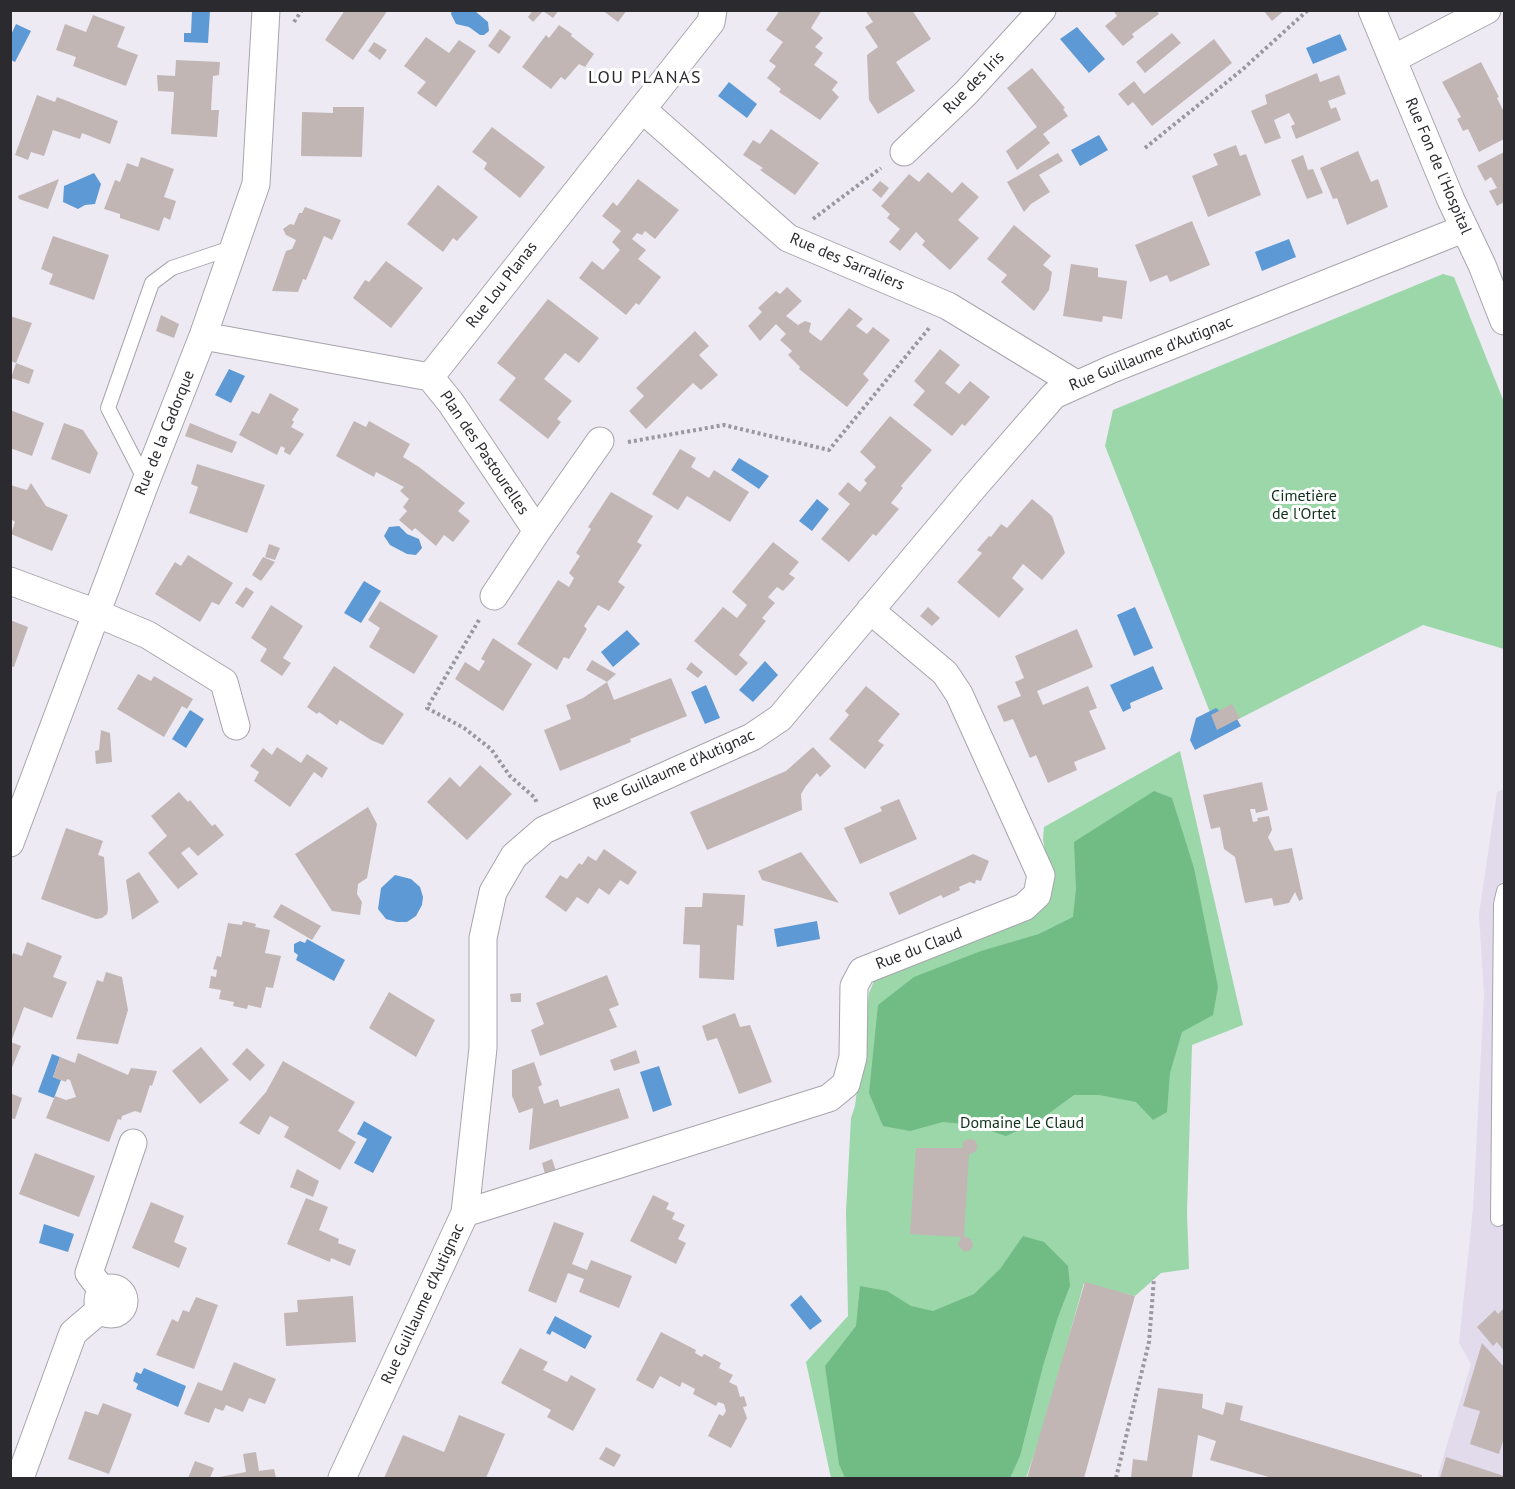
<!DOCTYPE html>
<html>
<head>
<meta charset="utf-8">
<style>
	body { margin:0 }
	#map { position:relative; width:1515px; height:1489px; overflow:hidden; background:#edeaf4; font-family:"PT Sans",sans-serif }
	canvas { display:block }
	.frame { position:absolute; inset:0; border:12px solid #2b2a2e; pointer-events:none }
</style>
</head>
<body>
<div id="map">
<canvas width="1515" height="1489"></canvas>
<div class="frame"></div>
</div>
<script>
const c = document.querySelector('canvas').getContext('2d');
c.lineJoin = 'round';
function fill(path, color) { c.fillStyle = color; c.fill(path, 'evenodd'); }
const shape = rows => new Path2D(rows.map(r => 'M' + r).join(''));
function strokePath(path, color, width, dash) { c.strokeStyle = color; c.lineWidth = width; c.lineCap = dash ? 'butt' : 'round'; c.setLineDash(dash || []); c.stroke(path); }
function write(font, color, halo, rows, align = 'center') {
  c.font = font + ' "PT Sans",sans-serif'; c.lineWidth = 6; c.setLineDash([]); c.textBaseline = 'middle'; c.strokeStyle = halo; c.fillStyle = color; for (const [text, x, y, turn = 0] of rows) {
    c.save(); c.translate(x, y); c.rotate((+turn || 0) * Math.PI / 180); c.textAlign = isNaN(turn) ? turn : align; if (halo) c.strokeText(text, 0, 0); c.fillText(text, 0, 0); c.restore();
  }
}
fill(shape([
	[1504,789,1504,1478,1437,1478,1471,1364,1459,1343,1473,1209,1484,995,1479,914,1497,792]
]), '#e1dbec');
fill(shape([
	[1443,274,1454,277,1504,402,1504,649,1423,625,1217,730,1105,446,1113,410],
	[1180,751,1243,1025,1192,1045,1187,1213,1189,1269,1161,1273,1135,1296,1084,1283,1043,1429,1026,1478,831,1478,806,1362,848,1316,846,1212,851,1118,855,1106,869,993,873,983,877,975,1031,914,1049,875,1043,839,1044,827]
]), '#9bd7a9');
fill(shape([
	[1154,791,1172,798,1194,868,1218,987,1213,1015,1182,1032,1170,1073,1167,1112,1153,1120,1136,1102,1099,1095,1074,1095,1037,1122,1006,1136,974,1125,943,1122,910,1131,883,1126,869,1093,878,1005,914,977,981,951,1039,934,1073,917,1076,889,1074,842],
	[1023,1236,1044,1242,1068,1266,1070,1286,1058,1317,1043,1366,1020,1456,1010,1478,845,1478,839,1464,825,1366,856,1326,860,1286,887,1291,911,1306,933,1311,974,1294,1000,1269]
]), '#71bc85');
fill(shape([
	[452,10,475,11,488,22,489,31,484,35,480,35,469,27,456,24,451,14],
	[192,11,210,11,208,43,184,42,184,33,191,33],
	[16,24,31,31,15,62,11,60,10,37],
	[1077,27,1105,59,1089,73,1060,39],
	[1340,34,1347,50,1313,64,1306,48],
	[729,82,757,104,747,118,718,96],
	[1099,135,1108,150,1080,166,1071,150],
	[94,173,101,184,95,204,85,205,78,209,63,202,64,186],
	[1289,239,1296,257,1262,271,1255,252],
	[229,369,245,376,231,403,215,395],
	[739,458,769,476,759,489,731,470],
	[817,499,829,509,812,531,799,521],
	[399,526,407,534,419,539,422,548,416,555,407,554,390,545,384,536,389,527],
	[364,581,381,591,361,623,344,613],
	[1135,607,1153,648,1134,656,1117,615],
	[627,630,640,644,613,667,601,652],
	[765,661,778,675,753,702,739,690],
	[1153,666,1163,689,1130,703,1131,708,1123,712,1110,685],
	[706,685,720,718,705,724,691,692],
	[1216,708,1223,714,1232,710,1241,726,1195,750,1190,740,1196,718],
	[190,710,204,719,186,748,172,739],
	[395,875,411,879,420,887,423,897,422,905,416,916,407,922,397,922,386,919,378,909,381,888],
	[817,921,820,939,777,947,774,929],
	[307,939,345,960,334,981,296,960,298,955,294,952,294,944,300,941,305,943],
	[52,1054,60,1057,53,1077,61,1080,54,1098,38,1092],
	[659,1066,672,1105,653,1112,640,1072],
	[364,1121,392,1137,373,1173,354,1163,367,1139,357,1134],
	[44,1224,74,1234,68,1252,39,1243],
	[801,1295,822,1321,810,1330,790,1305],
	[555,1316,592,1336,585,1349,552,1331,550,1335,546,1333],
	[144,1368,186,1386,178,1407,136,1389,138,1384,133,1381,136,1372,141,1374]
]), '#5d9ad5');
fill(shape([
	[345,10,388,10,353,60,325,40],
	[533,10,559,10,553,18,543,11,533,22,528,17],
	[602,10,627,10,618,22],
	[780,10,822,10,811,28,823,38,815,47,823,53,814,65,838,82,832,90,839,97,820,120,779,92,781,89,767,78,776,66,769,61,783,42,766,30],
	[865,10,912,10,931,39,896,62,915,91,878,114,869,100,867,55,878,47,865,27,873,22],
	[1113,10,1156,10,1159,14,1132,34,1134,37,1123,46,1105,26,1117,16],
	[1263,10,1285,10,1272,21],
	[93,15,125,27,117,47,138,55,126,86,73,66,76,57,56,50,65,24,86,32],
	[559,25,572,34,571,36,594,54,585,67,579,64,565,80,561,77,551,89,522,67,546,35,549,38],
	[500,29,511,37,499,54,488,46],
	[1172,33,1181,43,1145,73,1136,62],
	[426,37,449,53,459,40,476,51,436,107,417,93,426,82,404,66],
	[1214,39,1232,63,1152,126,1133,102,1128,106,1118,94,1134,81,1144,94],
	[374,42,387,50,380,60,368,51],
	[176,60,220,62,219,75,213,76,211,110,219,110,217,137,171,134,174,92,158,91,157,75,175,76],
	[1481,62,1499,97,1497,98,1504,112,1504,139,1479,152,1468,129,1463,131,1457,119,1461,117,1442,82],
	[1032,68,1065,108,1063,109,1068,116,1043,134,1050,143,1017,170,1006,151,1037,127,1007,88],
	[1317,73,1320,82,1339,75,1346,94,1328,101,1331,109,1336,107,1341,120,1296,139,1291,126,1295,124,1289,113,1274,120,1281,138,1265,144,1251,111,1267,104,1265,95],
	[37,95,55,102,57,97,118,121,110,144,82,133,80,139,53,130,44,156,31,152,28,160,15,155],
	[333,107,364,107,362,157,301,156,302,112,333,113],
	[492,127,545,167,520,198,484,169,487,163,472,152],
	[771,129,819,163,795,195,760,170,763,168,743,155,753,140,760,144],
	[1236,145,1240,156,1246,154,1261,195,1208,217,1192,176,1218,165,1213,154],
	[1358,151,1371,182,1378,179,1388,207,1347,225,1337,198,1333,199,1320,168],
	[1504,152,1504,202,1497,206,1489,191,1497,188,1491,177,1485,181,1477,166],
	[1058,153,1063,161,1039,175,1050,192,1031,204,1024,212,1007,182],
	[1303,155,1308,170,1313,169,1323,193,1307,199,1291,160],
	[141,157,174,169,164,197,176,201,170,220,164,217,159,231,120,218,120,214,104,209,115,180,120,182,127,163,138,167],
	[928,172,952,193,962,182,979,197,958,220,979,238,950,270,922,245,925,241,916,232,900,251,889,242,900,229,887,218,890,214,881,206,909,174,919,182],
	[59,179,48,209,19,199,18,196],
	[638,179,679,210,655,239,645,231,642,235,637,233,632,239,646,250,638,259,661,277,639,305,636,303,626,315,579,278,592,261,603,270,620,250,612,242,621,231,602,216,613,202,617,206],
	[880,181,889,188,881,198,872,190],
	[438,185,478,217,457,241,453,238,443,252,407,224],
	[305,207,341,220,332,240,324,236,306,280,303,279,298,292,272,291,286,251,292,249,296,240,286,235,283,229,290,224,294,225,299,213,302,213],
	[1192,221,1210,265,1170,282,1167,275,1150,282,1135,245],
	[1014,225,1051,256,1043,265,1052,272,1049,290,1034,311,1001,282,1007,275,987,259],
	[53,236,109,255,94,300,49,284,53,274,41,269],
	[386,261,423,288,391,328,353,298,365,280,369,282],
	[1071,264,1098,268,1098,277,1127,281,1122,319,1103,316,1102,322,1063,316],
	[787,287,802,301,786,316,798,325,805,321,811,323,809,332,821,341,849,308,863,319,856,326,867,334,873,327,890,340,863,374,869,380,847,407,799,369,800,367,788,355,792,351,780,340,786,334,776,324,760,341,748,326,762,312,758,308,776,291,780,294],
	[548,299,599,338,579,363,565,353,544,379,572,401,557,419,561,422,548,439,499,400,516,378,497,363],
	[161,315,179,324,174,338,156,331],
	[10,316,32,323,16,363,10,361],
	[695,331,709,346,699,355,718,375,701,390,693,383,646,429,629,411,644,396,636,388],
	[940,349,960,365,945,383,959,394,970,381,990,397,965,426,962,424,952,436,913,405,925,391,914,381],
	[16,363,34,370,29,384,11,378],
	[270,393,299,409,292,420,294,422,291,427,304,434,290,455,284,452,285,448,281,446,277,455,239,435,252,411,259,414],
	[10,410,44,423,32,456,10,448],
	[890,416,932,450,901,486,903,488,891,503,899,509,876,536,873,534,849,562,821,539,850,504,838,494,848,482,860,492,867,483,864,480,876,467,860,452],
	[354,421,366,427,369,421,410,444,403,457,419,467,465,503,458,511,470,521,453,542,444,535,436,546,415,528,412,531,399,520,407,511,403,507,409,499,400,491,404,487,376,472,374,477,336,456],
	[64,423,83,430,98,453,90,474,51,459],
	[190,423,237,442,232,453,185,436],
	[680,449,696,458,691,467,709,478,714,470,749,492,730,522,687,496,678,510,652,494],
	[197,464,265,485,247,533,189,513,198,487,191,484],
	[31,483,46,506,68,515,52,551,11,534,15,522,10,518,10,485,27,490],
	[611,492,653,516,637,542,642,545,618,582,625,587,609,611,598,605,584,626,587,629,569,659,564,657,557,670,517,644,558,580,569,587,574,578,569,573,580,556,576,553,591,529,588,527],
	[1032,499,1052,516,1065,553,1042,580,1023,564,1012,578,1024,589,999,618,957,582,982,553,977,550,989,536,991,537,1001,524,1007,528],
	[773,542,799,562,789,574,795,578,783,591,777,587,768,597,775,603,762,618,766,621,739,655,748,663,736,676,694,641,723,607,737,618,747,605,732,592],
	[269,544,280,548,275,560,265,557],
	[188,555,233,583,219,605,212,602,200,622,155,594,175,562,181,566],
	[263,557,275,562,261,581,252,575],
	[246,587,254,592,243,608,235,603],
	[380,601,438,636,414,674,369,647,380,628,368,620],
	[271,605,303,626,283,658,291,663,282,676,260,661,267,649,251,638],
	[928,607,940,618,932,626,920,616],
	[10,620,28,627,14,667,10,666],
	[1077,629,1093,667,1037,691,1043,705,1088,686,1097,708,1089,711,1106,749,1074,762,1077,770,1048,783,1036,755,1030,758,1013,719,1004,722,997,706,1021,696,1015,682,1024,678,1015,656],
	[493,638,532,664,503,711,455,679,465,662,479,671,485,661,481,659],
	[592,660,616,674,607,682,614,700,671,678,687,716,630,739,631,742,560,771,544,730,571,719,566,705,583,698,607,682,586,670],
	[691,662,703,672,698,678,686,669],
	[334,666,404,714,383,745,371,740,340,720,337,725,319,712,317,714,307,707],
	[138,674,151,681,154,676,193,699,187,709,182,706,164,737,117,709],
	[866,686,900,714,878,741,884,745,865,769,829,739,849,715,845,711],
	[1232,704,1240,718,1217,730,1211,715],
	[101,730,110,733,112,762,96,764,95,751,99,750],
	[277,747,301,763,307,754,328,768,322,778,314,772,290,807,254,781,259,772,250,766,263,748,272,755],
	[813,747,831,766,820,777,817,773,806,786,801,794,802,810,707,850,690,812,786,771],
	[480,765,512,794,467,840,427,802,450,777,460,787],
	[1262,782,1268,810,1256,813,1255,809,1250,809,1253,822,1258,821,1257,818,1269,816,1272,830,1268,837,1275,851,1292,848,1303,899,1299,901,1295,892,1289,903,1274,906,1272,898,1245,903,1235,857,1224,849,1220,827,1211,829,1203,795],
	[179,792,188,802,190,800,212,826,215,824,224,835,198,856,189,847,181,853,198,874,178,889,148,853,167,836,151,816],
	[899,799,917,839,860,864,844,828,882,811,880,807],
	[368,807,377,824,367,878,358,884,357,894,362,902,360,915,332,911,295,854],
	[66,828,103,841,98,855,104,857,108,909,107,914,102,918,96,919,41,899],
	[604,849,637,872,628,885,620,880,609,895,599,888,588,904,577,897,566,912,545,897,560,875,567,879,579,863,582,865,588,856,596,861],
	[801,852,839,903,762,880,758,871],
	[973,854,989,861,981,881,976,880,975,884,970,882,959,887,960,890,943,898,941,895,899,915,889,893],
	[139,872,159,902,132,920,126,880],
	[703,893,745,895,743,926,737,925,734,980,699,978,700,945,683,944,685,907,702,907],
	[281,904,321,926,312,940,273,917],
	[243,921,256,924,255,927,270,930,265,953,281,956,273,988,266,987,261,1008,248,1005,247,1009,233,1006,234,1002,219,999,221,990,209,988,211,976,216,977,217,970,213,969,217,956,221,957,228,923,242,925],
	[27,942,62,956,53,977,67,982,52,1018,24,1007,11,1042,21,1046,11,1070,10,960,13,953,22,956],
	[106,972,122,977,128,1010,118,1044,76,1039,97,980,103,982],
	[607,975,619,1005,609,1009,617,1027,540,1056,531,1030,544,1024,536,1003],
	[389,992,435,1020,416,1057,369,1028],
	[521,993,521,1002,511,1002,510,994],
	[735,1013,740,1027,750,1025,772,1082,739,1094,717,1038,707,1041,702,1026],
	[201,1047,229,1080,200,1104,172,1071],
	[247,1048,265,1065,250,1081,232,1064],
	[636,1050,640,1063,614,1071,610,1060],
	[78,1053,128,1075,131,1068,157,1071,152,1086,150,1085,141,1113,135,1111,122,1116,121,1120,118,1119,109,1142,46,1118,55,1096,66,1100,76,1097,70,1080,67,1079,66,1082,53,1077,60,1057,75,1063],
	[283,1061,355,1102,338,1131,356,1142,340,1170,284,1137,289,1127,270,1116,259,1135,239,1123,266,1092],
	[534,1062,542,1085,538,1087,544,1104,558,1099,560,1107,619,1088,629,1118,529,1150,533,1108,519,1113,512,1096,512,1070],
	[10,1093,22,1098,15,1119,10,1118],
	[968,1139,975,1140,978,1147,975,1152,969,1154,964,1236,971,1239,973,1246,970,1250,964,1252,958,1245,961,1237,910,1234,916,1148,963,1148,963,1142],
	[35,1153,95,1176,79,1217,19,1194],
	[552,1159,556,1171,545,1174,542,1163],
	[297,1169,319,1181,313,1197,290,1187],
	[653,1195,669,1203,666,1209,675,1213,672,1219,685,1225,678,1239,686,1243,676,1264,630,1241],
	[306,1198,328,1207,319,1230,339,1239,338,1243,356,1250,350,1266,331,1258,330,1262,287,1244],
	[151,1202,184,1216,174,1242,187,1248,179,1268,132,1248],
	[554,1222,584,1233,572,1264,587,1270,591,1260,632,1276,619,1308,579,1292,584,1279,568,1273,556,1303,528,1291],
	[1085,1282,1135,1296,1084,1478,1027,1478],
	[353,1296,356,1342,286,1346,284,1313,298,1312,297,1300],
	[196,1297,218,1305,194,1369,156,1355,172,1319,178,1322,183,1310,189,1312],
	[1504,1308,1504,1351,1497,1342,1493,1346,1477,1327,1495,1310,1498,1314],
	[661,1332,696,1350,695,1353,702,1357,704,1354,721,1363,719,1368,733,1375,729,1382,737,1386,740,1397,744,1396,747,1406,743,1407,747,1418,731,1448,708,1436,719,1414,723,1416,726,1411,724,1404,718,1402,716,1406,693,1394,695,1389,682,1382,680,1387,660,1376,653,1389,636,1380],
	[1482,1343,1504,1367,1504,1438,1499,1454,1470,1444,1480,1411,1463,1406],
	[520,1348,548,1362,543,1370,567,1382,571,1375,596,1389,573,1431,547,1417,551,1410,501,1383],
	[234,1362,276,1379,265,1404,249,1398,243,1412,226,1405,223,1411,215,1408,209,1423,184,1414,198,1382,222,1391],
	[1158,1388,1203,1394,1202,1408,1223,1415,1226,1402,1243,1406,1240,1420,1422,1475,1422,1478,1272,1478,1210,1460,1216,1441,1198,1435,1192,1478,1131,1478,1133,1459,1147,1461],
	[103,1403,132,1414,109,1474,68,1459,85,1411,98,1415],
	[459,1415,505,1434,486,1478,384,1478,403,1435,444,1452],
	[606,1447,621,1455,614,1467,599,1459],
	[256,1452,259,1471,274,1469,276,1478,214,1478,246,1472,243,1454],
	[1446,1457,1504,1476,1504,1478,1440,1478],
	[195,1461,214,1468,210,1478,188,1478]
]), '#c2b6b5');
const service = shape([
	[145,480,108,408,152,283,172,268,234,247],
	[1498,1219,1501,904,1504,891]
]);
const minor = shape([
	[1372,10,1451,200,1482,265,1504,321],
	[1393,59,1487,10],
	[642,109,788,238,948,306,1076,384],
	[904,152,966,93,1042,10],
	[203,336,430,377,711,22,713,10],
	[430,377,451,403,537,531,600,441],
	[10,581,96,613,148,635,224,682,236,726],
	[494,596,537,531],
	[10,843,146,481,203,336,256,184,266,10],
	[465,1213,829,1098,846,1084,853,1057,854,986,862,971,1024,907,1037,895,1041,875,959,694,945,673,870,610],
	'98 1301a13 13 0 1 1 26 0a13 13 0 1 1-26 0Z',
	[103,1291,89,1273,133,1143],
	[20,1478,73,1333,101,1309],
	[342,1478,465,1213,483,1048,483,938,493,892,514,856,544,830,752,737,780,718,973,488,1054,395,1112,369,1463,229]
]);
strokePath(service, '#a7a4ad', 16);
strokePath(minor, '#a7a4ad', 29);
strokePath(shape([
	[294,22,302,10],
	[1145,148,1243,69,1308,10],
	[813,219,881,168],
	[628,442,724,425,829,450,930,327],
	[479,620,427,708,464,728,491,749,510,776,535,798,537,804],
	[1116,1478,1149,1342,1154,1278]
]), '#9a989f', 4, [3, 3]);
strokePath(service, '#fff', 14);
strokePath(minor, '#fff', 27);
write('16px', '#2b2a2e', '#fff', [
	["Rue des Iris",974,83,-46],
	["Rue Fon de l'Hospital",1438,166,67],
	["Rue des Sarraliers",847,262,23],
	["Rue Lou Planas",502,285,-52],
	["Rue Guillaume d'Autignac",1151,354,-22],
	["Rue de la Cadorque",165,433,-68],
	["Plan des Pastourelles",484,453,56],
	["Rue Guillaume d'Autignac",674,770,-24],
	["Rue du Claud",919,949,-21],
	["Rue Guillaume d'Autignac",423,1304,-65]
]);
write('16px', '#11311b', '#fff', [
	["Cimetière",1304,496],
	["de l'Ortet",1304,514],
	["Domaine Le Claud",1022,1123]
]);
c.letterSpacing = '1.5px';
write('18px', '#2b2a2e', '#fff', [
	["LOU PLANAS",645,78]
]);
c.letterSpacing = '0px';
</script>
</body>
</html>
